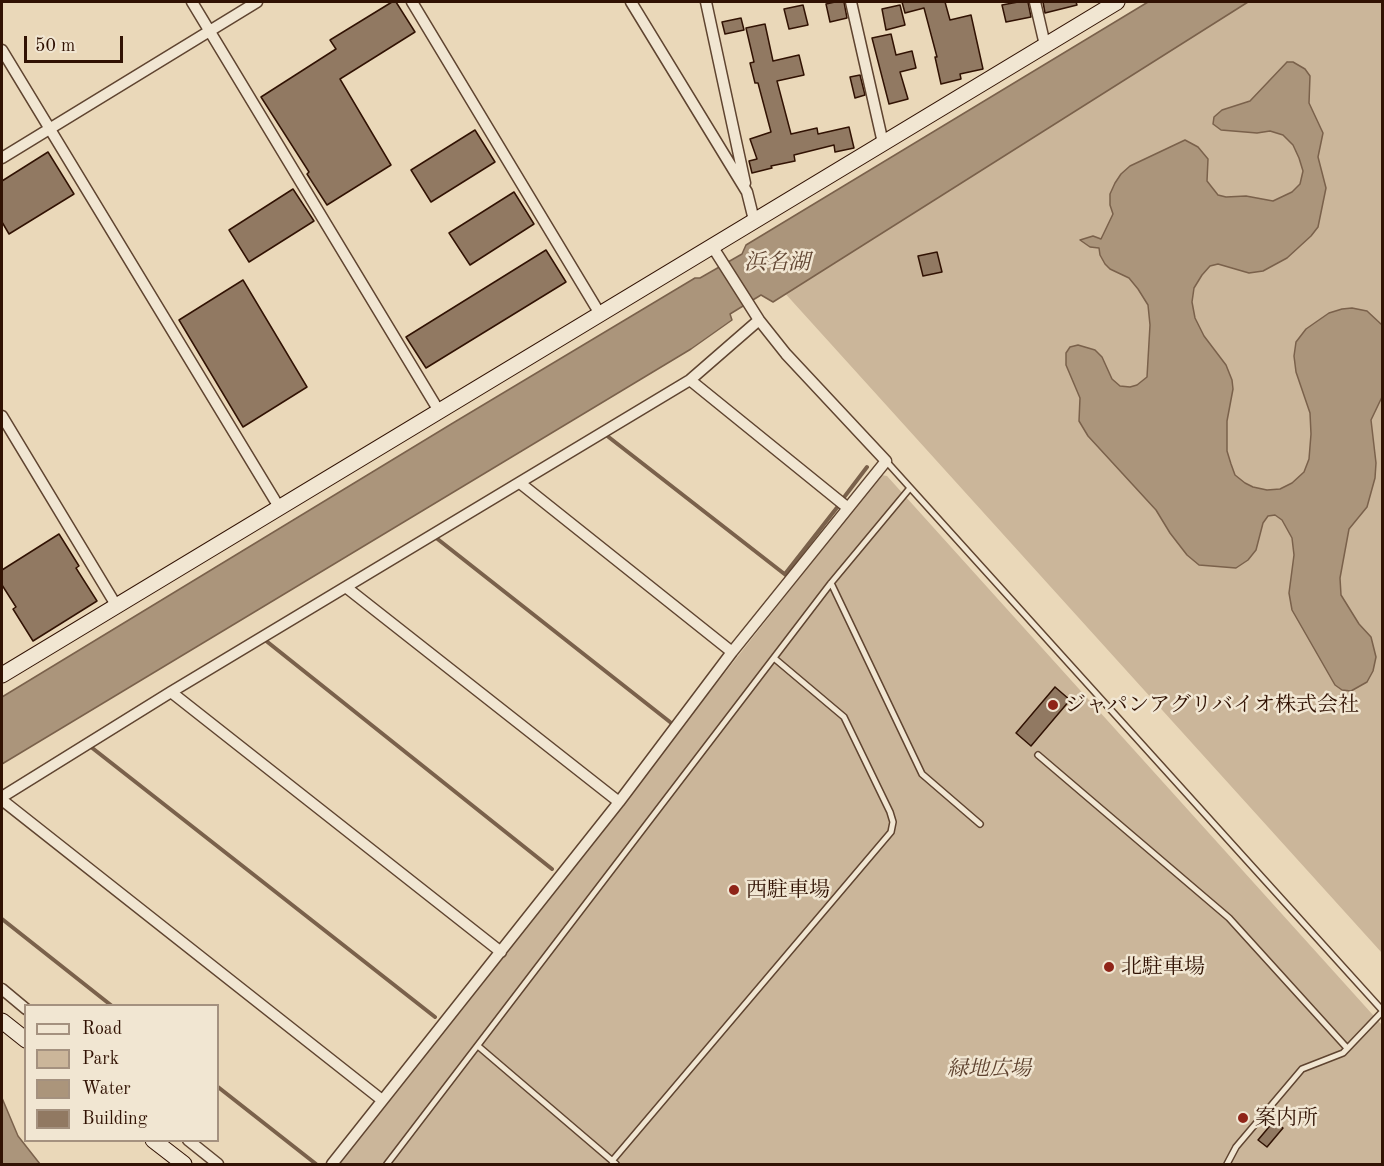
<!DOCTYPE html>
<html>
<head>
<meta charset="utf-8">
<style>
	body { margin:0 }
	#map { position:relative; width:1384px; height:1166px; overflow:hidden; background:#ead8b9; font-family:"Old Standard TT",serif }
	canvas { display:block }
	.frame { position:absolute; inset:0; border:3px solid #311203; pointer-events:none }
	.legend { position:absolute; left:24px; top:1004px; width:195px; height:138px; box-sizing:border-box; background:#f1e6d2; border:2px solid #a4917f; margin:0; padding:8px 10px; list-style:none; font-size:18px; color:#311203 }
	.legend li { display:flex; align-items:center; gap:12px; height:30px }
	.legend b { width:30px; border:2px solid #a4917f }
	.scale { position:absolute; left:24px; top:36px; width:99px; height:27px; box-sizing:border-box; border:3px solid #311203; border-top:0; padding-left:8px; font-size:18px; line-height:21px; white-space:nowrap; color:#311203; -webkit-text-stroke:4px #f1e6d2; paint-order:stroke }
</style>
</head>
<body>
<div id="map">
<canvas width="1384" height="1166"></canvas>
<div class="frame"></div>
<ul class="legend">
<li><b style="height:8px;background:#f1e6d2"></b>Road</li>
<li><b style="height:16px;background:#cbb69a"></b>Park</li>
<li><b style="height:16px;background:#ab957b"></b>Water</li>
<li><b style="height:16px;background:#917962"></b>Building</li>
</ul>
<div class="scale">50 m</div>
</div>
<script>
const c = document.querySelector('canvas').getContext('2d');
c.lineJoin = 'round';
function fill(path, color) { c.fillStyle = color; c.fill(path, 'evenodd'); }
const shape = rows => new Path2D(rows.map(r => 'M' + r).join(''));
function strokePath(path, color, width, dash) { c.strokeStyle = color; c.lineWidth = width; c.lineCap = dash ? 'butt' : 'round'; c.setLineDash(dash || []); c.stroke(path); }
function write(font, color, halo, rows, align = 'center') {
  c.font = font + ' "Old Standard TT","Noto Serif JP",serif'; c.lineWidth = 5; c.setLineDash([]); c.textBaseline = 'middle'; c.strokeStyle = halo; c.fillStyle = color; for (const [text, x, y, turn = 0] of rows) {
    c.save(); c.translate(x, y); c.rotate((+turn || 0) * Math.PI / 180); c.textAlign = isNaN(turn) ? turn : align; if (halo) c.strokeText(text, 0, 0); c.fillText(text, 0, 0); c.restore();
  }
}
fill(shape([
	[1209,2,1382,2,1382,953,773,280],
	[881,475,887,476,1382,1025,1382,1164,337,1164]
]), '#cbb69a');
const water = shape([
	[1148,2,1248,2,773,302,761,295,730,314,732,320,691,349,2,764,2,697,453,423,695,278,700,278,742,254,746,245,1148,2],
	[1287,62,1293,62,1305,69,1310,76,1309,103,1323,133,1318,157,1326,188,1318,227,1311,236,1287,258,1263,271,1249,273,1218,264,1210,266,1202,275,1194,288,1192,302,1195,318,1204,336,1226,365,1232,380,1233,389,1227,421,1227,451,1231,464,1235,475,1245,483,1253,487,1267,490,1280,489,1292,483,1304,472,1309,459,1311,434,1310,413,1296,372,1294,356,1296,342,1306,329,1316,322,1329,313,1342,309,1352,308,1367,311,1382,325,1382,397,1371,420,1376,463,1375,478,1367,507,1349,529,1340,578,1341,595,1359,624,1371,637,1376,657,1373,671,1367,682,1351,691,1342,690,1335,685,1292,610,1289,593,1294,555,1292,538,1282,520,1275,515,1268,516,1263,523,1256,550,1248,560,1236,568,1199,565,1187,555,1170,533,1156,510,1088,436,1079,421,1080,398,1066,365,1066,353,1070,347,1078,345,1095,350,1102,357,1112,379,1120,386,1130,387,1137,385,1147,377,1150,325,1148,305,1138,289,1129,278,1110,269,1105,264,1100,255,1099,248,1090,247,1080,240,1093,236,1101,239,1113,214,1110,205,1110,194,1115,183,1121,174,1130,166,1185,140,1198,147,1208,159,1207,181,1218,195,1226,197,1246,196,1273,201,1292,192,1300,184,1303,171,1299,158,1293,145,1283,135,1270,131,1257,133,1221,130,1213,124,1214,117,1222,110,1250,101,1287,62],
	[2,1098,18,1136,40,1164,2,1164,2,1098]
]);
fill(water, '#ab957b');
strokePath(water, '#7a614b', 1.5);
strokePath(shape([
	[606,435,787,576],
	[845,496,867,467],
	[435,537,670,722],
	[785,574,839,505],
	[265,640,552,869],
	[91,747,435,1017],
	[2,919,112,1006],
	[218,1087,316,1164]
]), '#7a614b', 4);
const building = shape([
	[392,2,396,2,415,32,340,79,391,165,327,205,307,174,309,172,261,97,336,49,330,40,392,2],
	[835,2,844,2,847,18,830,22,826,4,835,2],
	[902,2,945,2,950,20,971,15,983,69,960,74,961,79,941,84,935,57,937,57,924,8,905,13,902,2],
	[1018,2,1028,2,1031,17,1006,22,1002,5,1018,2],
	[1043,2,1076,2,1077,5,1045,13,1043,2],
	[803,5,808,25,789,29,784,9,803,5],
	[900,5,905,25,886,30,882,9,900,5],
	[741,18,744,30,725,34,722,22,741,18],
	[765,24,773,61,799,55,804,75,777,81,791,134,817,128,818,134,849,127,854,148,835,152,834,145,794,155,795,161,771,166,772,168,752,173,749,161,757,159,750,139,771,132,758,83,755,83,750,63,754,62,746,28,765,24],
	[891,34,896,55,912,51,916,68,900,72,908,99,889,104,872,38,891,34],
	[860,75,865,95,855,98,850,77,860,75],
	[475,130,495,162,431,202,411,170,475,130],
	[48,152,74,194,9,234,2,222,2,181,48,152],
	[293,189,314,221,249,262,229,230,293,189],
	[514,192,534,224,470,265,449,233,514,192],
	[546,250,566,282,426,368,406,337,546,250],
	[937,252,942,272,923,276,918,256,937,252],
	[243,280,307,387,243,427,179,320,243,280],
	[59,534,79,566,76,568,97,601,33,641,13,609,16,607,2,585,2,570,59,534],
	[1055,687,1070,700,1031,746,1016,733,1055,687],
	[1274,1121,1283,1128,1267,1147,1258,1140,1274,1121]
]);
fill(building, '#917962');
strokePath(building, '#311203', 1.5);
const lane = shape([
	[886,461,1382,1010],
	[831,583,922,774,980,824],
	[1038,755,1229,918,1347,1048],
	[478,1046,616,1164],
	[612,1161,891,832,893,822,890,812,844,717,774,658],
	[387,1164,831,583,910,488],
	[1227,1164,1236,1147,1302,1069,1343,1053,1382,1012]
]);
const street = shape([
	[192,2,439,411],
	[412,2,600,314],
	[631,2,747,192,754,220],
	[706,2,745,183],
	[851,2,883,143],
	[1035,2,1045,45],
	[2,50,279,507],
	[2,158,257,2],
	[690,380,848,508],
	[2,416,116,605],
	[520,483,732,652],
	[347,588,619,802],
	[171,692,501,952],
	[2,797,171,692,690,380,759,320],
	[2,800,382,1100],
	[2,989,26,1009],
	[188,1140,218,1164],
	[332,1164,619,802,732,652,886,461,786,354,759,320,712,246]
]);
const secondary = shape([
	[2,675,1117,2],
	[2,1021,26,1040],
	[153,1140,184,1164]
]);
strokePath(lane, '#5f4430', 8);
strokePath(street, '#5f4430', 13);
strokePath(secondary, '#311203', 17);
strokePath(lane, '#f1e6d2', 5);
strokePath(street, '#f1e6d2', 10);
strokePath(secondary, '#f1e6d2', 15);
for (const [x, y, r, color] of [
	[1053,705,6,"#8f2418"],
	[734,890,6,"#8f2418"],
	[1109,967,6,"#8f2418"],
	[1243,1118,6,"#8f2418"]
]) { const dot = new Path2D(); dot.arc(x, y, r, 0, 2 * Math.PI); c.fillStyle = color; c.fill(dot); strokePath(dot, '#f1e6d2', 2); }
write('21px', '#311203', '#f1e6d2', [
	["ジャパンアグリバイオ株式会社",1065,705],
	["西駐車場",746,890],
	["北駐車場",1121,967],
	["案内所",1255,1118]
], 'left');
write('italic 21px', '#5f4330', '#f1e6d2', [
	["緑地広場",989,1069]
]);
write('italic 22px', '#624633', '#f1e6d2', [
	["浜名湖",777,263]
]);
</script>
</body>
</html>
